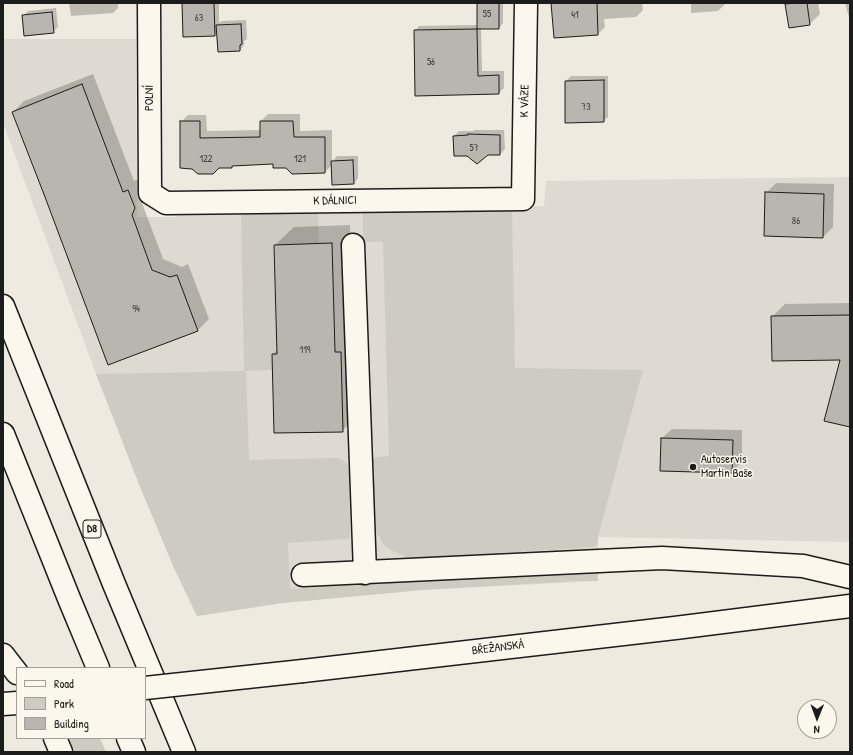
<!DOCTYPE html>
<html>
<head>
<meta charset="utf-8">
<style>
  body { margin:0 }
  #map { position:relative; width:853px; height:755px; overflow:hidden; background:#eeeadf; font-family:"Patrick Hand",sans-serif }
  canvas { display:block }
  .frame { position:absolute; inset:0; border:4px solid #1c1c1c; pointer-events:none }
  .legend { position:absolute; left:16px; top:667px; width:130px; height:72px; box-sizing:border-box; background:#fbf7ec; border:1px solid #a29f99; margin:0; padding:5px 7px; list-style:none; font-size:12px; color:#1c1c1c }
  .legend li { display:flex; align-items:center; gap:8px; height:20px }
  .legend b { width:20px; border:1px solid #a29f99 }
  .north { position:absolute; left:797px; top:699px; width:40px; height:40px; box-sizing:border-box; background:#fbf7ec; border:1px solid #a29f99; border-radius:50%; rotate:181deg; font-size:11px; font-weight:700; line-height:16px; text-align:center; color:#1c1c1c }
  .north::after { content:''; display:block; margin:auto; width:14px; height:18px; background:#1c1c1c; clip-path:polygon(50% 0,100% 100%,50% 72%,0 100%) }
</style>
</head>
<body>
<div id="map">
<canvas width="853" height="755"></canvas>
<div class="frame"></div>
<ul class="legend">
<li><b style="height:5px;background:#fbf7ec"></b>Road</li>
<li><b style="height:11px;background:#ceccc2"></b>Park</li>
<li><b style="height:11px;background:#b9b6af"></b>Building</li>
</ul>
<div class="north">N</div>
</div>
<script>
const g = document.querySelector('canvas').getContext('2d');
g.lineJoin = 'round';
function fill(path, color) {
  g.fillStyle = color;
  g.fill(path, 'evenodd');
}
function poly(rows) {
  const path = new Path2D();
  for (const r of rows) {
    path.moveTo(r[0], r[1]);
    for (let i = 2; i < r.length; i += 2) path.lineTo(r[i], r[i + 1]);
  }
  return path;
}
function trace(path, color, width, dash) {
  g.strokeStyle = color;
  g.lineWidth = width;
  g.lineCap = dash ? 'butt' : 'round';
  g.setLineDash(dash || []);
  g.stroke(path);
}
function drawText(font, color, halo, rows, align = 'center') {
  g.font = font + ' "Patrick Hand",sans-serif';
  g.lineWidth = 3;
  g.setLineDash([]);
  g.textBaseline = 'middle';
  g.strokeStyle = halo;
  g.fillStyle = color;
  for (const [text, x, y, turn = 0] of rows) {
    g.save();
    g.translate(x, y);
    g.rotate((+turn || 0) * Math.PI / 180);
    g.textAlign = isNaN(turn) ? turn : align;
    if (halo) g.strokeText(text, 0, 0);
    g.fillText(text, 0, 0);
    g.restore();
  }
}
fill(poly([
  [3,39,136,39,137,217,177,217,178,213,544,206,546,181,850,177,850,542,598,537,598,581,422,590,283,603,197,616,174,568,96,374,3,123]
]), '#dedad1');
fill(poly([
  [512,207,515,368,643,370,598,537,598,545,596,545,593,547,410,559,391,550,384,545,376,532,373,525,372,463,374,459,378,457,389,456,383,242,363,242,363,214,364,211],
  [318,211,319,244,274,245,277,354,272,354,272,370,246,371,249,460,338,458,343,460,347,464,349,469,350,536,350,538,347,539,288,543,290,589,592,568,598,570,598,581,578,581,422,590,283,603,197,616,174,568,140,487,96,374,244,371,241,212],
  [69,738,100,738,106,752,75,752]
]), '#ceccc2');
fill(poly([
  [69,3,118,3,118,8,113,13,71,16],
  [183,3,219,3,219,23,222,21,246,20,247,39,244,41,244,45,240,50,218,32,215,35],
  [478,3,503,3,503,23,499,28,481,28,482,71,504,71,504,88,499,93,416,95,415,31,419,26,478,25],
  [552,3,642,3,643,10,636,17,604,19,605,27,598,34],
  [691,3,725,3,725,4,718,11,691,13],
  [788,3,818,3,820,14,810,24,789,27,786,5],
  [845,3,850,3,850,21],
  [56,8,58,27,53,32,23,16,28,11],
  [93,74,134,181,139,179,145,196,142,203,163,259,182,267,188,264,209,319,198,330,109,364,13,112,24,101],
  [571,76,608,76,608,117,603,121,566,81],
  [268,114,300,114,300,131,332,130,332,162,337,156,358,156,358,178,354,183,332,165,325,172,286,167,274,163,233,165,231,167,181,122,188,115,206,115,207,131,261,130,261,121],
  [474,130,504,130,505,149,500,154,454,136,459,131,473,131],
  [776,183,834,184,833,227,823,237,766,193],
  [350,225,353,334,361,412,342,431,273,354,278,349,275,245,294,227],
  [850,303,850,426,841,359,772,317,785,304],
  [672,429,742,430,742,462,732,472,662,438]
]), '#0003');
const building = poly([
  [182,3,214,3,215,36,183,37,182,3],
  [477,3,499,3,499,29,477,29,477,3],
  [551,3,597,3,598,35,554,38,551,3],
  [796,3,807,3,810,25,789,28,785,4,796,3],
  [52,12,54,33,24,36,22,15,52,12],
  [241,24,242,44,240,45,240,51,218,52,216,25,241,24],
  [477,29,478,76,499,75,499,94,415,96,414,30,477,29],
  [604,80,604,122,565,123,565,81,604,80],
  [82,84,123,192,128,190,135,208,132,215,152,270,170,277,177,275,198,331,108,365,45,197,12,112,82,84],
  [180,121,200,121,200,138,260,137,260,121,293,121,294,137,325,137,325,173,292,174,286,168,273,168,273,164,232,166,232,168,219,168,213,174,198,174,192,169,180,168,180,121],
  [468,134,500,135,500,155,488,155,477,164,467,156,454,156,453,136,468,135,468,134],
  [353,160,354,184,332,185,331,161,353,160],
  [765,192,824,194,823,238,764,236,765,192],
  [332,243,335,352,341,352,343,432,274,433,272,354,277,354,274,245,332,243],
  [850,315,850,427,824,421,840,360,772,361,771,316,850,315],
  [661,438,733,440,732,473,660,471,661,438]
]);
fill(building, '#b9b6af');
trace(building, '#1c1c1c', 1);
const minor = poly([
  [149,3,150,193,166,203,523,199,526,3],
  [353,245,365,573],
  [303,575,662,558,803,566,850,577],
  [3,655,17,673],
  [303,671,675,628,850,606],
  [3,704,17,703],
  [55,738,61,752]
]);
const highway = poly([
  [3,306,114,584,184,752],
  [3,434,70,601,98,668],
  [128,738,134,752]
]);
trace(minor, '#1c1c1c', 25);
trace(highway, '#1c1c1c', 25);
trace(minor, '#fbf7ec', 22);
trace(highway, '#fbf7ec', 22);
const minorBridge = poly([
  [145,688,303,671]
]);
trace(minorBridge, '#1c1c1c', 25, []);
trace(minorBridge, '#fbf7ec', 22);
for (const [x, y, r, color] of [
  [693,467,4,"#1c1c1c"]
]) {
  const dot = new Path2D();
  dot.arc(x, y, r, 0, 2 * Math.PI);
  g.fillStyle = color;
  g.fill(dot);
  trace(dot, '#fbf7ec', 1.5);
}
drawText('10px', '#434241', null, [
  ["55",487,14],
  ["41",575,15],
  ["63",199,18],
  ["56",431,62],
  ["73",586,107],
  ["57",474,148],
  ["122",206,159],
  ["121",300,159],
  ["86",796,221],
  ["94",136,309],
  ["119",305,350]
]);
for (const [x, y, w] of [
  [92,529,18]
]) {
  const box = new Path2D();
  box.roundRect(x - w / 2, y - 9, w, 18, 3);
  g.fillStyle = '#fbf7ec';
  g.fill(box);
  trace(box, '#1c1c1c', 1);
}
drawText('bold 11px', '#1c1c1c', null, [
  ["D8",92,529]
]);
drawText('12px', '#1c1c1c', '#fbf7ec', [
  ["POLNÍ",150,98,-90],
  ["K VÁZE",525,101,-89],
  ["K DÁLNICI",335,201,-1],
  ["BŘEŽANSKÁ",498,648,-7]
]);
drawText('12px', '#1c1c1c', '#fbf7ec', [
  ["Autoservis",701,460],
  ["Martin Baše",701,474]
], 'left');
</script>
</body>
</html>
